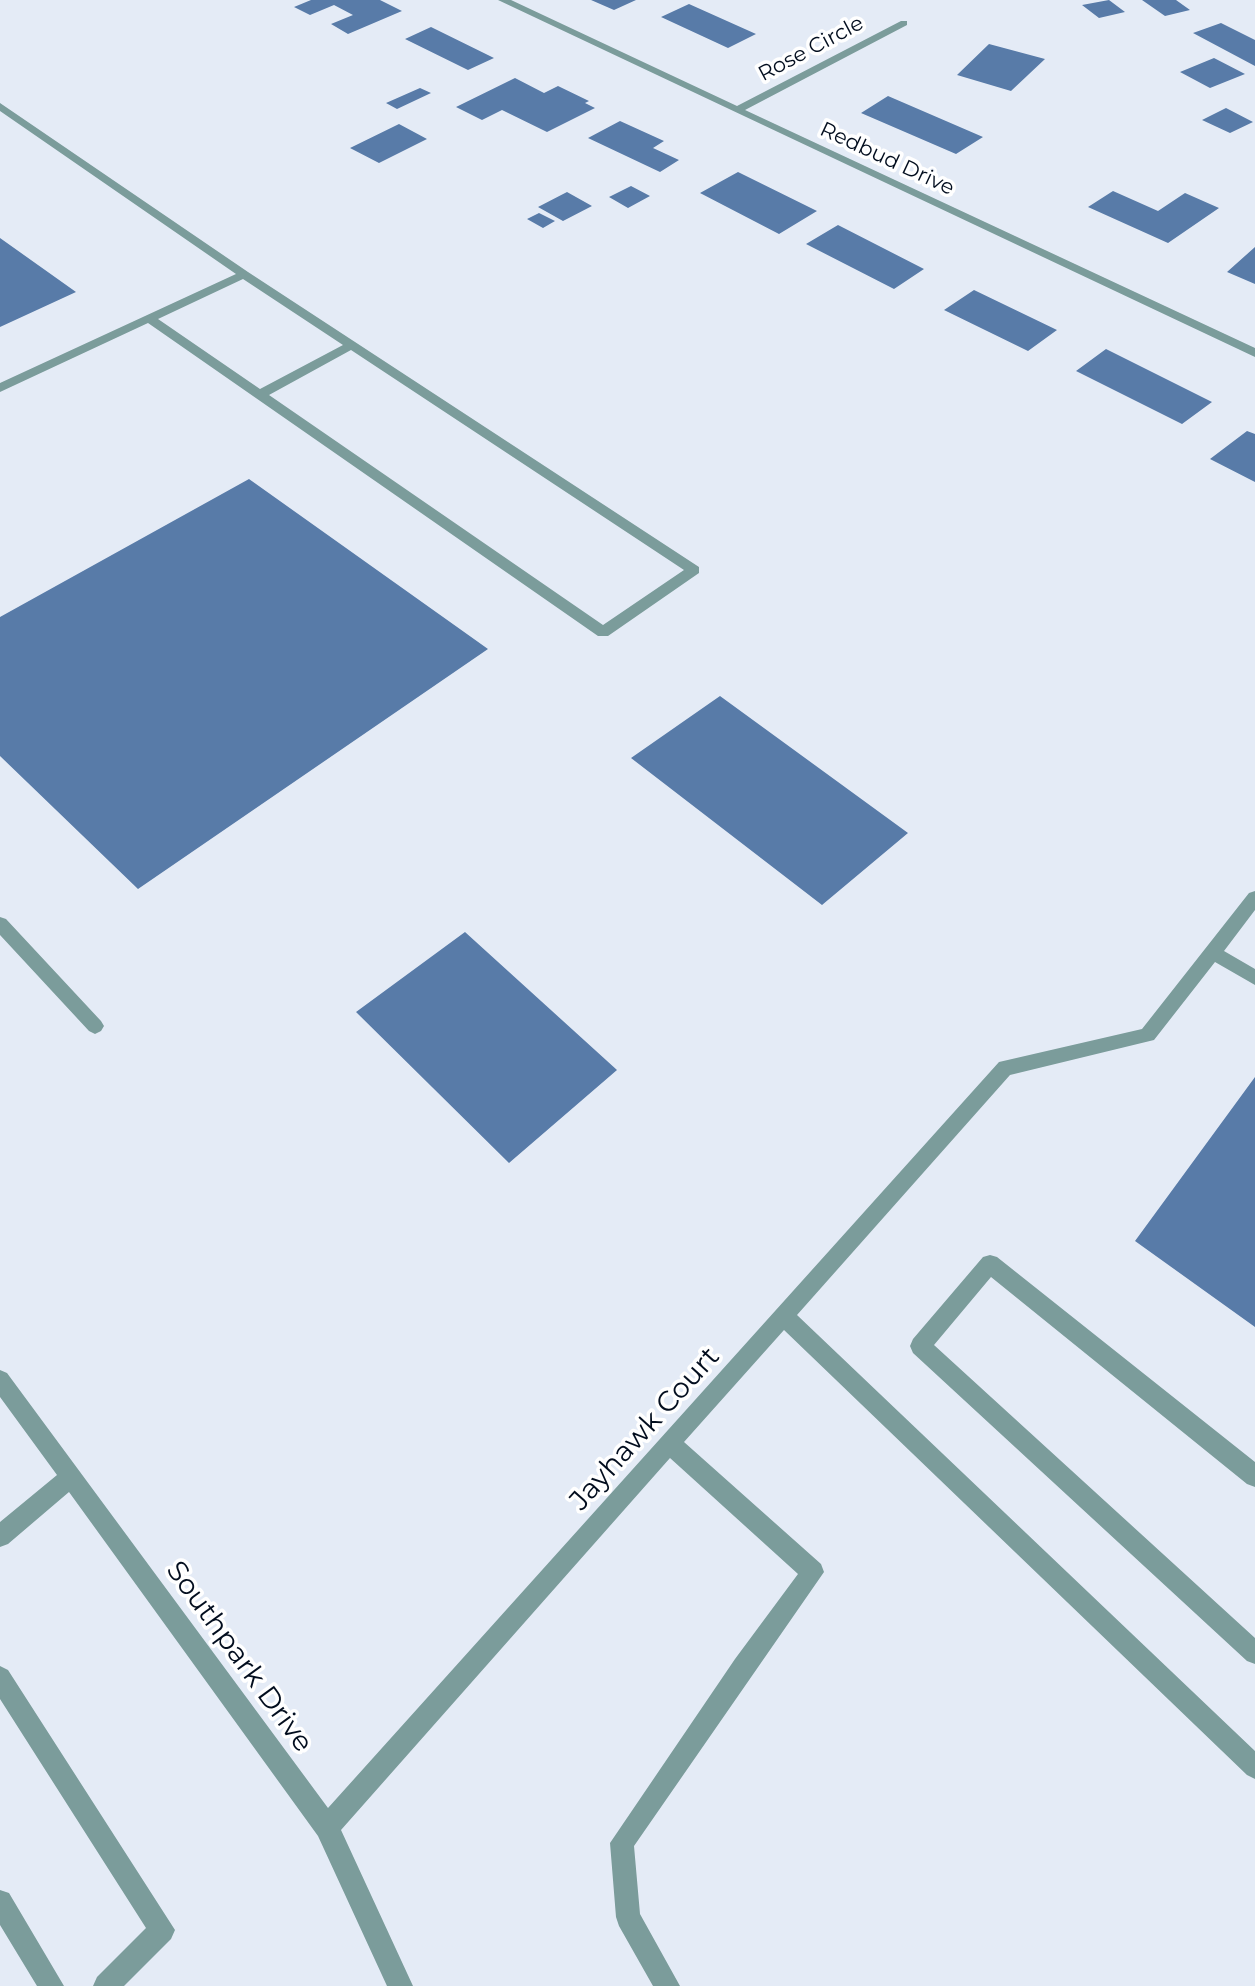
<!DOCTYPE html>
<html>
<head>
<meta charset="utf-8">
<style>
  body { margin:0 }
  canvas { display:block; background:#e4ebf6 }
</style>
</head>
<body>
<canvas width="1255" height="1986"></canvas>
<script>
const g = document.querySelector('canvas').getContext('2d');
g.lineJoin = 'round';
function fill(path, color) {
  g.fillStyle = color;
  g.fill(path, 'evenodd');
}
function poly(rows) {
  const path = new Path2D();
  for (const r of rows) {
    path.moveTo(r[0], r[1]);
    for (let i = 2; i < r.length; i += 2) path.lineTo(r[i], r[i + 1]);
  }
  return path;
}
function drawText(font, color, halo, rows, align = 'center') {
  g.font = font + ' Montserrat,sans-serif';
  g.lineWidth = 7;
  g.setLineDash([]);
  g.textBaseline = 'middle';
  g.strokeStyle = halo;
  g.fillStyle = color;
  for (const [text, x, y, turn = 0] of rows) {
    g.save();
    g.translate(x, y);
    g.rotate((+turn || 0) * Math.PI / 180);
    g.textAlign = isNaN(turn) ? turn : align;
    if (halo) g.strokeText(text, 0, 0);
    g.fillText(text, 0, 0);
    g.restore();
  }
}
fill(poly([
  [311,0,380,0,402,11,348,34,331,24,353,15,334,5,310,15,294,7],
  [591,0,636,0,614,10],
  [1109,0,1125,12,1099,18,1082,5],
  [1142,0,1176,0,1190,10,1165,16],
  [689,4,756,34,728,48,661,17],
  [1221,23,1255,40,1255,66,1193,33],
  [431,27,494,58,468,70,405,39],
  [989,44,1045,59,1011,91,957,75],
  [1214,58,1245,74,1210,88,1180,72],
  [515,78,544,93,558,86,589,101,585,103,595,108,547,132,502,110,482,120,456,107],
  [420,88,431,93,397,109,386,103],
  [888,96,983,137,956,154,861,113],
  [1226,108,1253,122,1230,133,1202,120],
  [620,121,664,141,653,148,679,160,660,172,588,138],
  [399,124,427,139,379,163,350,148],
  [738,172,817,211,779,234,700,193],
  [631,186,650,196,628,208,609,197],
  [1113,191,1158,211,1185,193,1219,208,1168,243,1088,207],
  [567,192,592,206,563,221,538,207],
  [539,213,555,221,543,228,527,219],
  [838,225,924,269,894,289,806,244],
  [0,238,76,292,0,327],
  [1255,247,1255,284,1227,272],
  [974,290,1057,330,1028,351,944,310],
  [1106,349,1212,402,1182,424,1076,371],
  [1247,431,1255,434,1255,482,1210,459],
  [249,479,488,649,138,889,0,756,0,617],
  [720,696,908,833,822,905,631,758],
  [465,932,617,1070,509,1163,356,1012],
  [1255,1077,1255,1327,1135,1241]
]), '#587ba8');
fill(poly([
  [498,0,511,0,737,106,901,21,907,21,907,25,745,110,1255,348,1255,357,498,0],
  [0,103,248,272,699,567,699,573,608,636,598,636,148,323,0,392,0,383,236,274,0,111,0,103],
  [243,279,343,345,260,389,158,319,243,279],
  [351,350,684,570,603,625,269,395,351,350],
  [1255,891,1255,910,1224,951,1255,969,1255,985,1215,962,1154,1040,1010,1075,797,1315,1255,1751,1255,1779,1247,1775,784,1330,684,1442,821,1564,824,1572,634,1846,640,1914,680,1986,653,1986,619,1926,616,1917,610,1843,735,1659,798,1574,670,1458,341,1830,413,1986,387,1986,318,1836,69,1492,8,1544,0,1547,0,1522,57,1475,0,1397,0,1370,7,1373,328,1808,999,1062,1142,1029,1249,893,1255,891],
  [0,917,6,919,101,1021,104,1026,101,1031,95,1034,89,1031,0,935,0,917],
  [990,1255,997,1257,1255,1462,1255,1487,1247,1484,991,1277,934,1345,1255,1638,1255,1664,1247,1661,913,1353,910,1346,913,1339,983,1257,990,1255],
  [0,1666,8,1670,175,1930,171,1939,124,1986,93,1986,97,1977,146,1928,0,1699,0,1666],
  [0,1890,9,1893,64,1986,37,1986,0,1925,0,1890]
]), '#7b9c9b');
drawText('21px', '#020d1e', '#fff', [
  ["Rose Circle",811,49,-28],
  ["Redbud Drive",887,159,25]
]);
drawText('28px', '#020d1e', '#fff', [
  ["Jayhawk Court",645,1429,-48],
  ["Southpark Drive",239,1657,54]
]);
</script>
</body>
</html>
